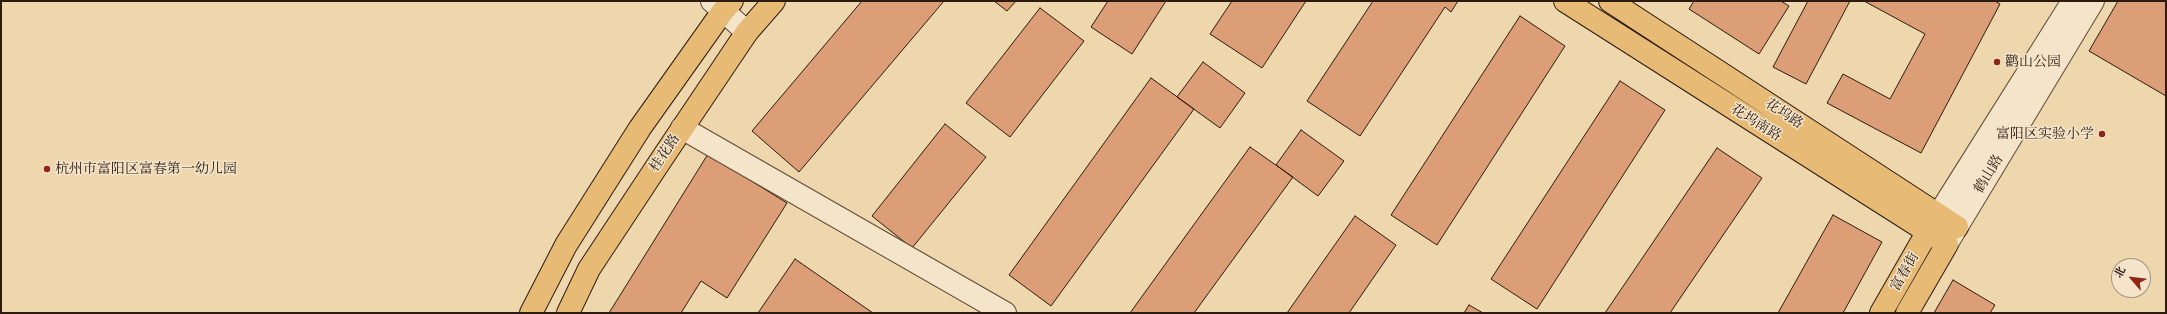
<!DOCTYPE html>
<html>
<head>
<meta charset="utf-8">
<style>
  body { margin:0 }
  #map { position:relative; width:2167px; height:314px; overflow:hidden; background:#eed6ad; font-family:"Old Standard TT","Noto Serif SC",serif }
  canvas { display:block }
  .frame { position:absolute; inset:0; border:2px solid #2d1b0f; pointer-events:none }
  .north { position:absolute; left:2111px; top:258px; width:40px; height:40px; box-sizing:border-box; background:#f4e4ca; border:1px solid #a4947f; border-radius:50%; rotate:298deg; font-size:11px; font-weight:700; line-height:16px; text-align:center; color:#2d1b0f }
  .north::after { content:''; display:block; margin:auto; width:14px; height:18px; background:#8f2418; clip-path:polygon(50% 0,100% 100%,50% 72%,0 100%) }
</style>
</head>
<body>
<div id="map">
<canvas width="2167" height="314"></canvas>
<div class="frame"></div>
<div class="north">北</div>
</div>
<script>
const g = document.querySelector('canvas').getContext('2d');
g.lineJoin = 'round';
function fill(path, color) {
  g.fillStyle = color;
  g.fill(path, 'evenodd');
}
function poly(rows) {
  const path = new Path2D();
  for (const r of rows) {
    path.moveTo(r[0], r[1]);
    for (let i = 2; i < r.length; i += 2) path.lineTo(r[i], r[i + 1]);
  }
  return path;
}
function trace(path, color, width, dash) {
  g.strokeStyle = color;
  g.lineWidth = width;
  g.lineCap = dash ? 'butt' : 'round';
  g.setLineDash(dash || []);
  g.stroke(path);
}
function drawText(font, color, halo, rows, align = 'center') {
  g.font = font + ' "Old Standard TT","Noto Serif SC",serif';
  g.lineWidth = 3;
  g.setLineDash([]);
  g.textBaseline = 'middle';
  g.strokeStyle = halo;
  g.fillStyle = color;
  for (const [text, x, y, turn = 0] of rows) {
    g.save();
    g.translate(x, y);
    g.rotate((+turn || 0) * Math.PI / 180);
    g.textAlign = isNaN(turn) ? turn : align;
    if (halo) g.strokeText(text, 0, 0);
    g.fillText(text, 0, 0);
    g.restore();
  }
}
const building = poly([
  [862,1,944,1,799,172,752,131,862,1],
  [994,1,1016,1,1007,11,994,1],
  [1108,1,1166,1,1132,54,1091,27,1108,1],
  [1232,1,1306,1,1262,68,1210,34,1232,1],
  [1373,1,1458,1,1451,12,1445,7,1360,136,1307,101,1373,1],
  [1694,1,1781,1,1789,6,1759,54,1689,9,1694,1],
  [1808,1,1850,1,1806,84,1773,67,1808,1],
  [1864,1,1995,1,2000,4,1921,153,1827,103,1843,74,1890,99,1925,34,1864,1],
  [2118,1,2166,1,2166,96,2089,51,2118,1],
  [1040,8,1084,41,1010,137,966,103,1040,8],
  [1520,16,1565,46,1437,245,1391,215,1520,16],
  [1203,62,1245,93,1220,128,1177,97,1203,62],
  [1151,78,1194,109,1051,306,1009,275,1151,78],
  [1620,81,1665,110,1537,309,1491,279,1620,81],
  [945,124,986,157,912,248,872,216,945,124],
  [1301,130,1344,161,1318,196,1276,165,1301,130],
  [1250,147,1293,177,1194,313,1130,313,1250,147],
  [1717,148,1762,178,1670,313,1605,313,1717,148],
  [708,154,787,203,727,298,701,281,681,313,609,313,708,154],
  [1833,215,1882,242,1843,313,1778,313,1833,215],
  [1355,216,1396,245,1349,313,1287,313,1355,216],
  [795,259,873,313,758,313,795,259],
  [1953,280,1995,305,1990,313,1934,313,1953,280],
  [1469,305,1483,313,1464,313,1469,305]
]);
fill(building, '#db9e77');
trace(building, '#2d1b0f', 1);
const minor = poly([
  [712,1,747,32],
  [682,128,1005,313],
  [1929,230,2073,1],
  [1947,243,2093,1]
]);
const major = poly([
  [1565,1,1947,244,1907,313],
  [1610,1,1957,227],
  [531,313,566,245,640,128,723,11,732,1],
  [568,313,589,269,661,160,747,32,774,1],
  [1881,313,1928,231]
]);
trace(minor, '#5d4a36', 24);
trace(major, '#2d1b0f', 24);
trace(minor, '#f4e4ca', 22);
trace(major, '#e7bb76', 22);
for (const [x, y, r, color] of [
  [1997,62,4,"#8f2418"],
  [2102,134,4,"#8f2418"],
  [47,169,4,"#8f2418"]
]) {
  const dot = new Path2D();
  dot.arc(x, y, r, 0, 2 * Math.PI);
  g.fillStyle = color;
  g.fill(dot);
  trace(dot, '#f4e4ca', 1.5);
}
drawText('14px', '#2d1b0f', '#f4e4ca', [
  ["鹳山公园",2005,62],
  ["富阳区实验小学",2094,134,"right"],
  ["杭州市富阳区富春第一幼儿园",55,169]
], 'left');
drawText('14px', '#2d1b0f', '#f4e4ca', [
  ["花坞路",1784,114,33],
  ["花坞南路",1756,123,32],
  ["桂花路",665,153,-56],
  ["鹤山路",1989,174,-59],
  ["富春街",1905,272,-60]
]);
</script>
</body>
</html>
